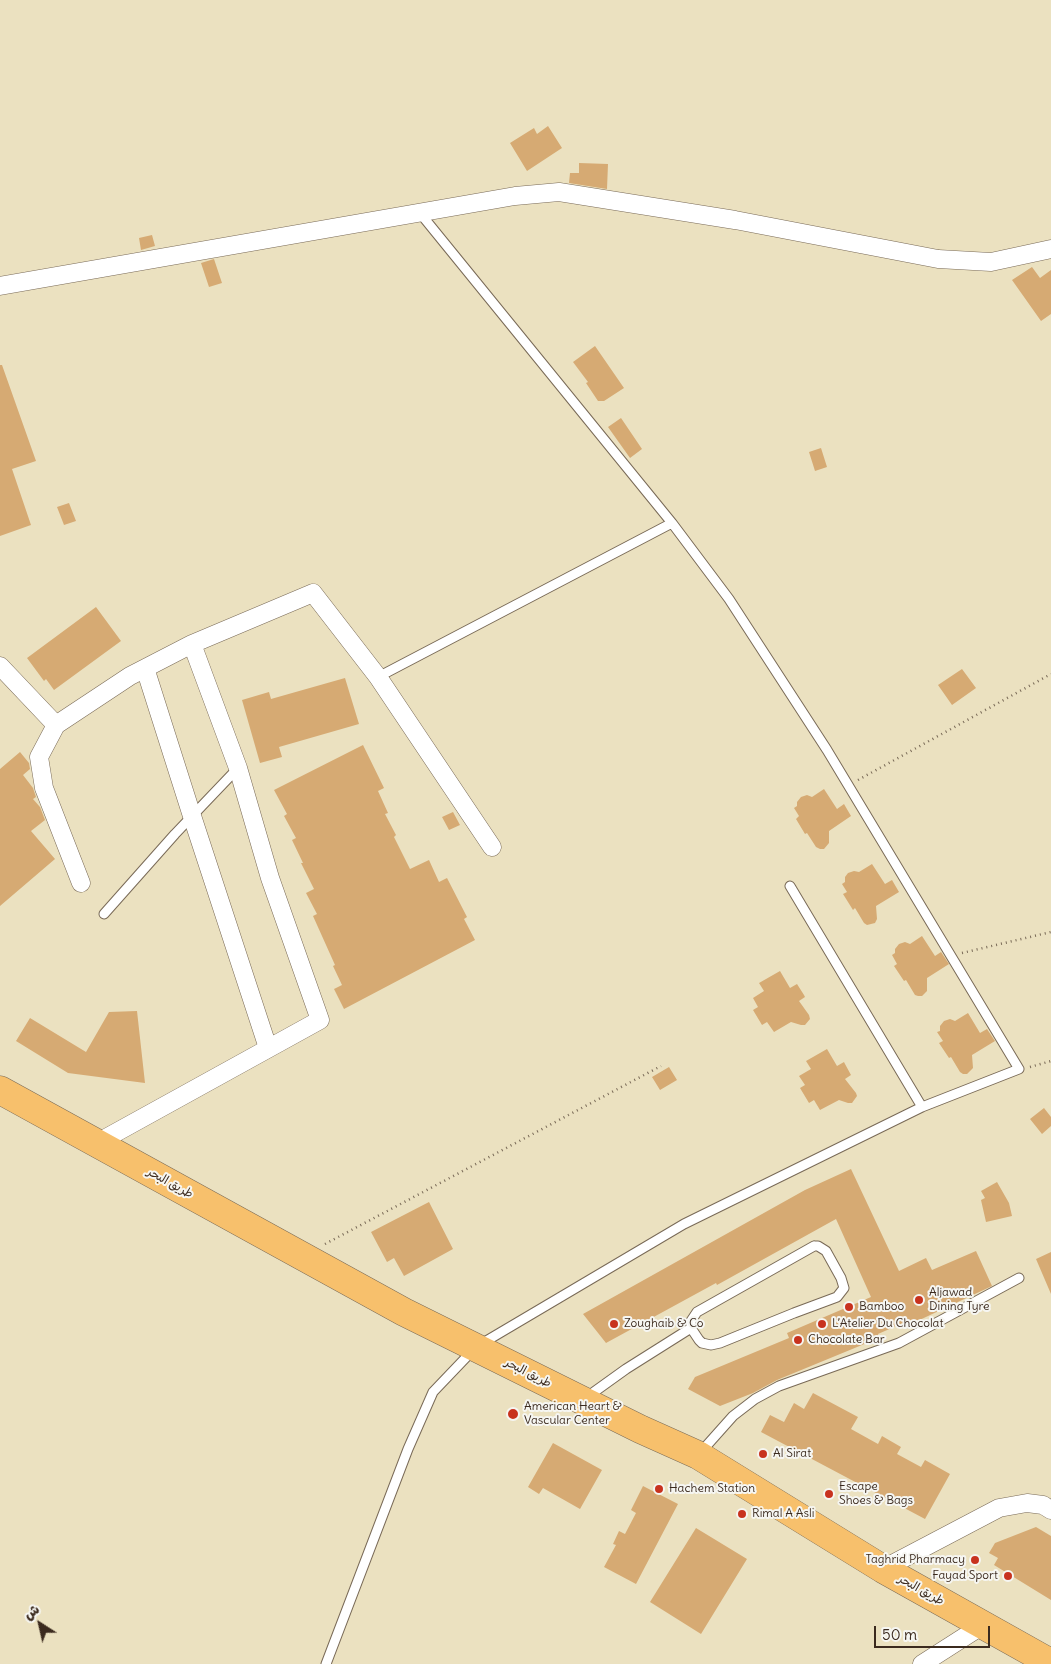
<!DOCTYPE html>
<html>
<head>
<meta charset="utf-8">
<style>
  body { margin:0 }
  #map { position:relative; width:1051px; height:1664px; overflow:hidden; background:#ebe1c0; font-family:Delius,"Playpen Sans Arabic",sans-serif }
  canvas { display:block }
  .north { position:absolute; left:15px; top:1599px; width:50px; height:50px; -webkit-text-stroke:4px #f6f6f2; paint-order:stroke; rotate:325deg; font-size:14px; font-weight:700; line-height:20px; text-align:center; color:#3b2a1e }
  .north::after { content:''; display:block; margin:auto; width:18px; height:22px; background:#3b2a1e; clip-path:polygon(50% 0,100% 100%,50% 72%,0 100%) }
  .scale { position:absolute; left:874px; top:1626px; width:116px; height:22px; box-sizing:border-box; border:2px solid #3b2a1e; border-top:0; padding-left:6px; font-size:15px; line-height:18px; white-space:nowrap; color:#3b2a1e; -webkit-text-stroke:4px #f6f6f2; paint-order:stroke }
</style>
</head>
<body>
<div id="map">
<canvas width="1051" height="1664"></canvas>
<div class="north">ش</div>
<div class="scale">50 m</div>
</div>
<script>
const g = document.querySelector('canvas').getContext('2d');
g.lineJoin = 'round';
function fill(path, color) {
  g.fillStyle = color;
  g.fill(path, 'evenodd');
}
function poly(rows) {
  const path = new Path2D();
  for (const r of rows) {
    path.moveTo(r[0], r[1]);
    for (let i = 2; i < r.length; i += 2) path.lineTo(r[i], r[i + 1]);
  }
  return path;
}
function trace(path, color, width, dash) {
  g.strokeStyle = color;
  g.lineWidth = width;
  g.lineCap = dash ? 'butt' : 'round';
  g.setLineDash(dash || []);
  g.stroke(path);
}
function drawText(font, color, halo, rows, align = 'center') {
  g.font = font + ' Delius,"Playpen Sans Arabic",sans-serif';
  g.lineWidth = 4;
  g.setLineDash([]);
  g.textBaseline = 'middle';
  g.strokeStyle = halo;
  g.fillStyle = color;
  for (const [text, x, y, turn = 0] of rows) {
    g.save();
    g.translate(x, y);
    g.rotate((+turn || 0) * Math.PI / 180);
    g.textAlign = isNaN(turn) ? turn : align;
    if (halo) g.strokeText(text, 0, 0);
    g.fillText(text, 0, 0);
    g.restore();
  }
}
fill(poly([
  [548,126,562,148,527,171,510,143,534,128,537,134],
  [579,163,608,164,607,189,569,183,570,173,579,173],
  [152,235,155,246,141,250,139,238],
  [214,259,222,283,209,287,201,263],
  [1032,267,1040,278,1051,270,1051,314,1041,321,1012,280],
  [595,346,624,388,604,401,598,401,586,383,588,382,573,362],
  [0,365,2,365,36,461,12,469,31,525,0,536],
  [621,418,642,449,630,458,608,427],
  [821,448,827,467,815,471,809,452],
  [69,503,76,521,64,525,57,507],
  [96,607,121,641,54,690,46,679,44,681,27,658],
  [962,669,976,688,952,705,938,685],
  [345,678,359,724,279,747,282,757,260,763,242,700,269,692,271,699],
  [363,745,384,788,378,791,388,813,385,814,396,835,394,837,410,869,429,860,439,882,447,878,467,917,464,919,475,940,344,1009,334,989,342,985,333,966,335,965,313,916,317,914,306,893,314,889,301,863,303,863,292,840,296,838,284,816,287,814,274,790],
  [20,752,29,763,30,769,23,775,33,788,36,797,33,799,40,807,45,820,31,831,55,859,0,906,0,769],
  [824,789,837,809,844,804,851,816,829,831,829,843,824,849,820,849,816,847,807,833,805,834,796,819,799,816,794,808,797,806,797,802,801,797,807,795,812,797],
  [453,812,460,825,449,830,442,817],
  [872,864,885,884,892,880,899,892,876,906,877,919,875,923,867,925,864,923,855,908,853,910,843,894,847,892,842,884,845,882,845,877,848,873,854,871,859,872],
  [922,936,935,956,941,952,949,964,927,978,927,991,922,996,918,996,915,995,906,980,904,981,894,966,897,964,892,955,895,953,895,949,899,944,905,942,910,944],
  [780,971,790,988,797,984,804,995,805,997,799,1001,809,1015,810,1019,805,1025,801,1025,791,1022,774,1032,767,1022,762,1025,753,1010,758,1007,753,998,764,991,759,983],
  [137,1011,145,1083,68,1073,16,1041,30,1018,86,1052,109,1012],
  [968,1013,980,1033,987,1029,995,1041,972,1055,973,1068,967,1074,963,1074,960,1072,951,1057,949,1058,939,1043,943,1041,937,1032,940,1031,940,1026,944,1021,950,1019,955,1021],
  [827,1049,837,1066,844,1062,845,1064,851,1075,845,1079,856,1093,857,1096,852,1103,848,1103,839,1100,820,1110,814,1100,809,1103,800,1088,805,1085,799,1076,811,1069,806,1061],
  [669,1067,677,1080,660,1090,652,1077],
  [1044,1108,1051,1117,1051,1126,1042,1134,1030,1119],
  [851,1169,899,1271,926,1258,932,1270,976,1251,992,1286,911,1324,910,1320,878,1334,879,1338,777,1380,753,1393,720,1406,688,1389,695,1377,789,1338,787,1333,871,1297,836,1219,717,1285,716,1283,606,1343,583,1314,805,1190],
  [997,1182,1009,1203,1012,1216,986,1222,981,1200,985,1198,981,1191],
  [429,1202,453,1249,404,1276,394,1258,387,1262,371,1232],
  [1051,1252,1051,1294,1036,1259],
  [813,1393,858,1417,851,1429,878,1444,882,1436,901,1447,897,1454,921,1467,925,1460,950,1474,925,1519,761,1432,770,1415,784,1422,794,1403,804,1409],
  [553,1443,602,1470,580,1509,543,1488,539,1494,528,1487],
  [643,1486,678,1504,636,1584,604,1567,616,1545,613,1544,619,1531,625,1534,636,1513,631,1510],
  [1036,1527,1051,1536,1051,1600,994,1565,998,1558,989,1553,995,1543],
  [696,1528,747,1559,701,1634,650,1602]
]), '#d6aa73');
const service = poly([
  [378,677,672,523],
  [790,886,922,1107],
  [104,914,175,834,238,768],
  [814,1246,818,1246,826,1251,841,1278,844,1288,837,1297,794,1313,720,1343,711,1345,702,1343,699,1340,691,1328,691,1321,697,1312,814,1246],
  [587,1397,626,1369,691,1328],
  [700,1453,733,1416,755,1399,779,1386,899,1343,1019,1278],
  [326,1664,408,1449,433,1392,476,1347,684,1224,922,1107,1019,1069,827,750,729,599,672,523,420,213]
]);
const minor = poly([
  [0,286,515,196,559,192,735,220,938,259,991,262,1051,249],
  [0,666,56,725],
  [145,668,192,816,268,1048],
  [81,883,44,788,39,757,56,725,130,676,192,644,313,593,378,677,492,847],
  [97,1143,320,1020,270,878,238,768,192,644],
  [883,1569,999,1508,1027,1503,1043,1505,1051,1510],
  [922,1664,983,1625]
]);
const trunk = poly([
  [0,1090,404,1312,640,1429,698,1455,883,1569,1051,1663]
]);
trace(service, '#796a57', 11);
trace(minor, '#796a57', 19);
trace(trunk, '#796a57', 29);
trace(poly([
  [858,780,1051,674],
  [962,953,1051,932],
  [1030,1067,1051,1061],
  [325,1244,661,1066]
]), '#796a57', 2.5, [1, 4]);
trace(service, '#fff', 9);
trace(minor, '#fff', 18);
trace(trunk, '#f7c06c', 28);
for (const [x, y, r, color] of [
  [919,1300,5,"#c8321e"],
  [849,1307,5,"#c8321e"],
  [614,1324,5,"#c8321e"],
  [822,1324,5,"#c8321e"],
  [798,1340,5,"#c8321e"],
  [513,1414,6,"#c8321e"],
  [763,1454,5,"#c8321e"],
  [659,1489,5,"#c8321e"],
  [829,1494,5,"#c8321e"],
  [742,1514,5,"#c8321e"],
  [975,1560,5,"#c8321e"],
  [1008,1576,5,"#c8321e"]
]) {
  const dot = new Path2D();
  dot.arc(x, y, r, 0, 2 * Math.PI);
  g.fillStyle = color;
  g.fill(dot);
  trace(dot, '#f6f6f2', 2);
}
drawText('12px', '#3b2a1e', '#f6f6f2', [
  ["طريق البحر",170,1183,29],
  ["طريق البحر",528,1373,27],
  ["طريق البحر",921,1590,29]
]);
drawText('12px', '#3b2a1e', '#f6f6f2', [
  ["Aljawad",929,1293],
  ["Dining Tyre",929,1307],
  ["Bamboo",859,1307],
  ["Zoughaib & Co",624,1324],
  ["L’Atelier Du Chocolat",832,1324],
  ["Chocolate Bar",808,1340],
  ["American Heart &",524,1407],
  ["Vascular Center",524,1421],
  ["Al Sirat",773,1454],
  ["Escape",839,1487],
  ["Shoes & Bags",839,1501],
  ["Hachem Station",669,1489],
  ["Rimal A Asli",752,1514],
  ["Taghrid Pharmacy",965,1560,"right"],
  ["Fayad Sport",998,1576,"right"]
], 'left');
</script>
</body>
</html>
